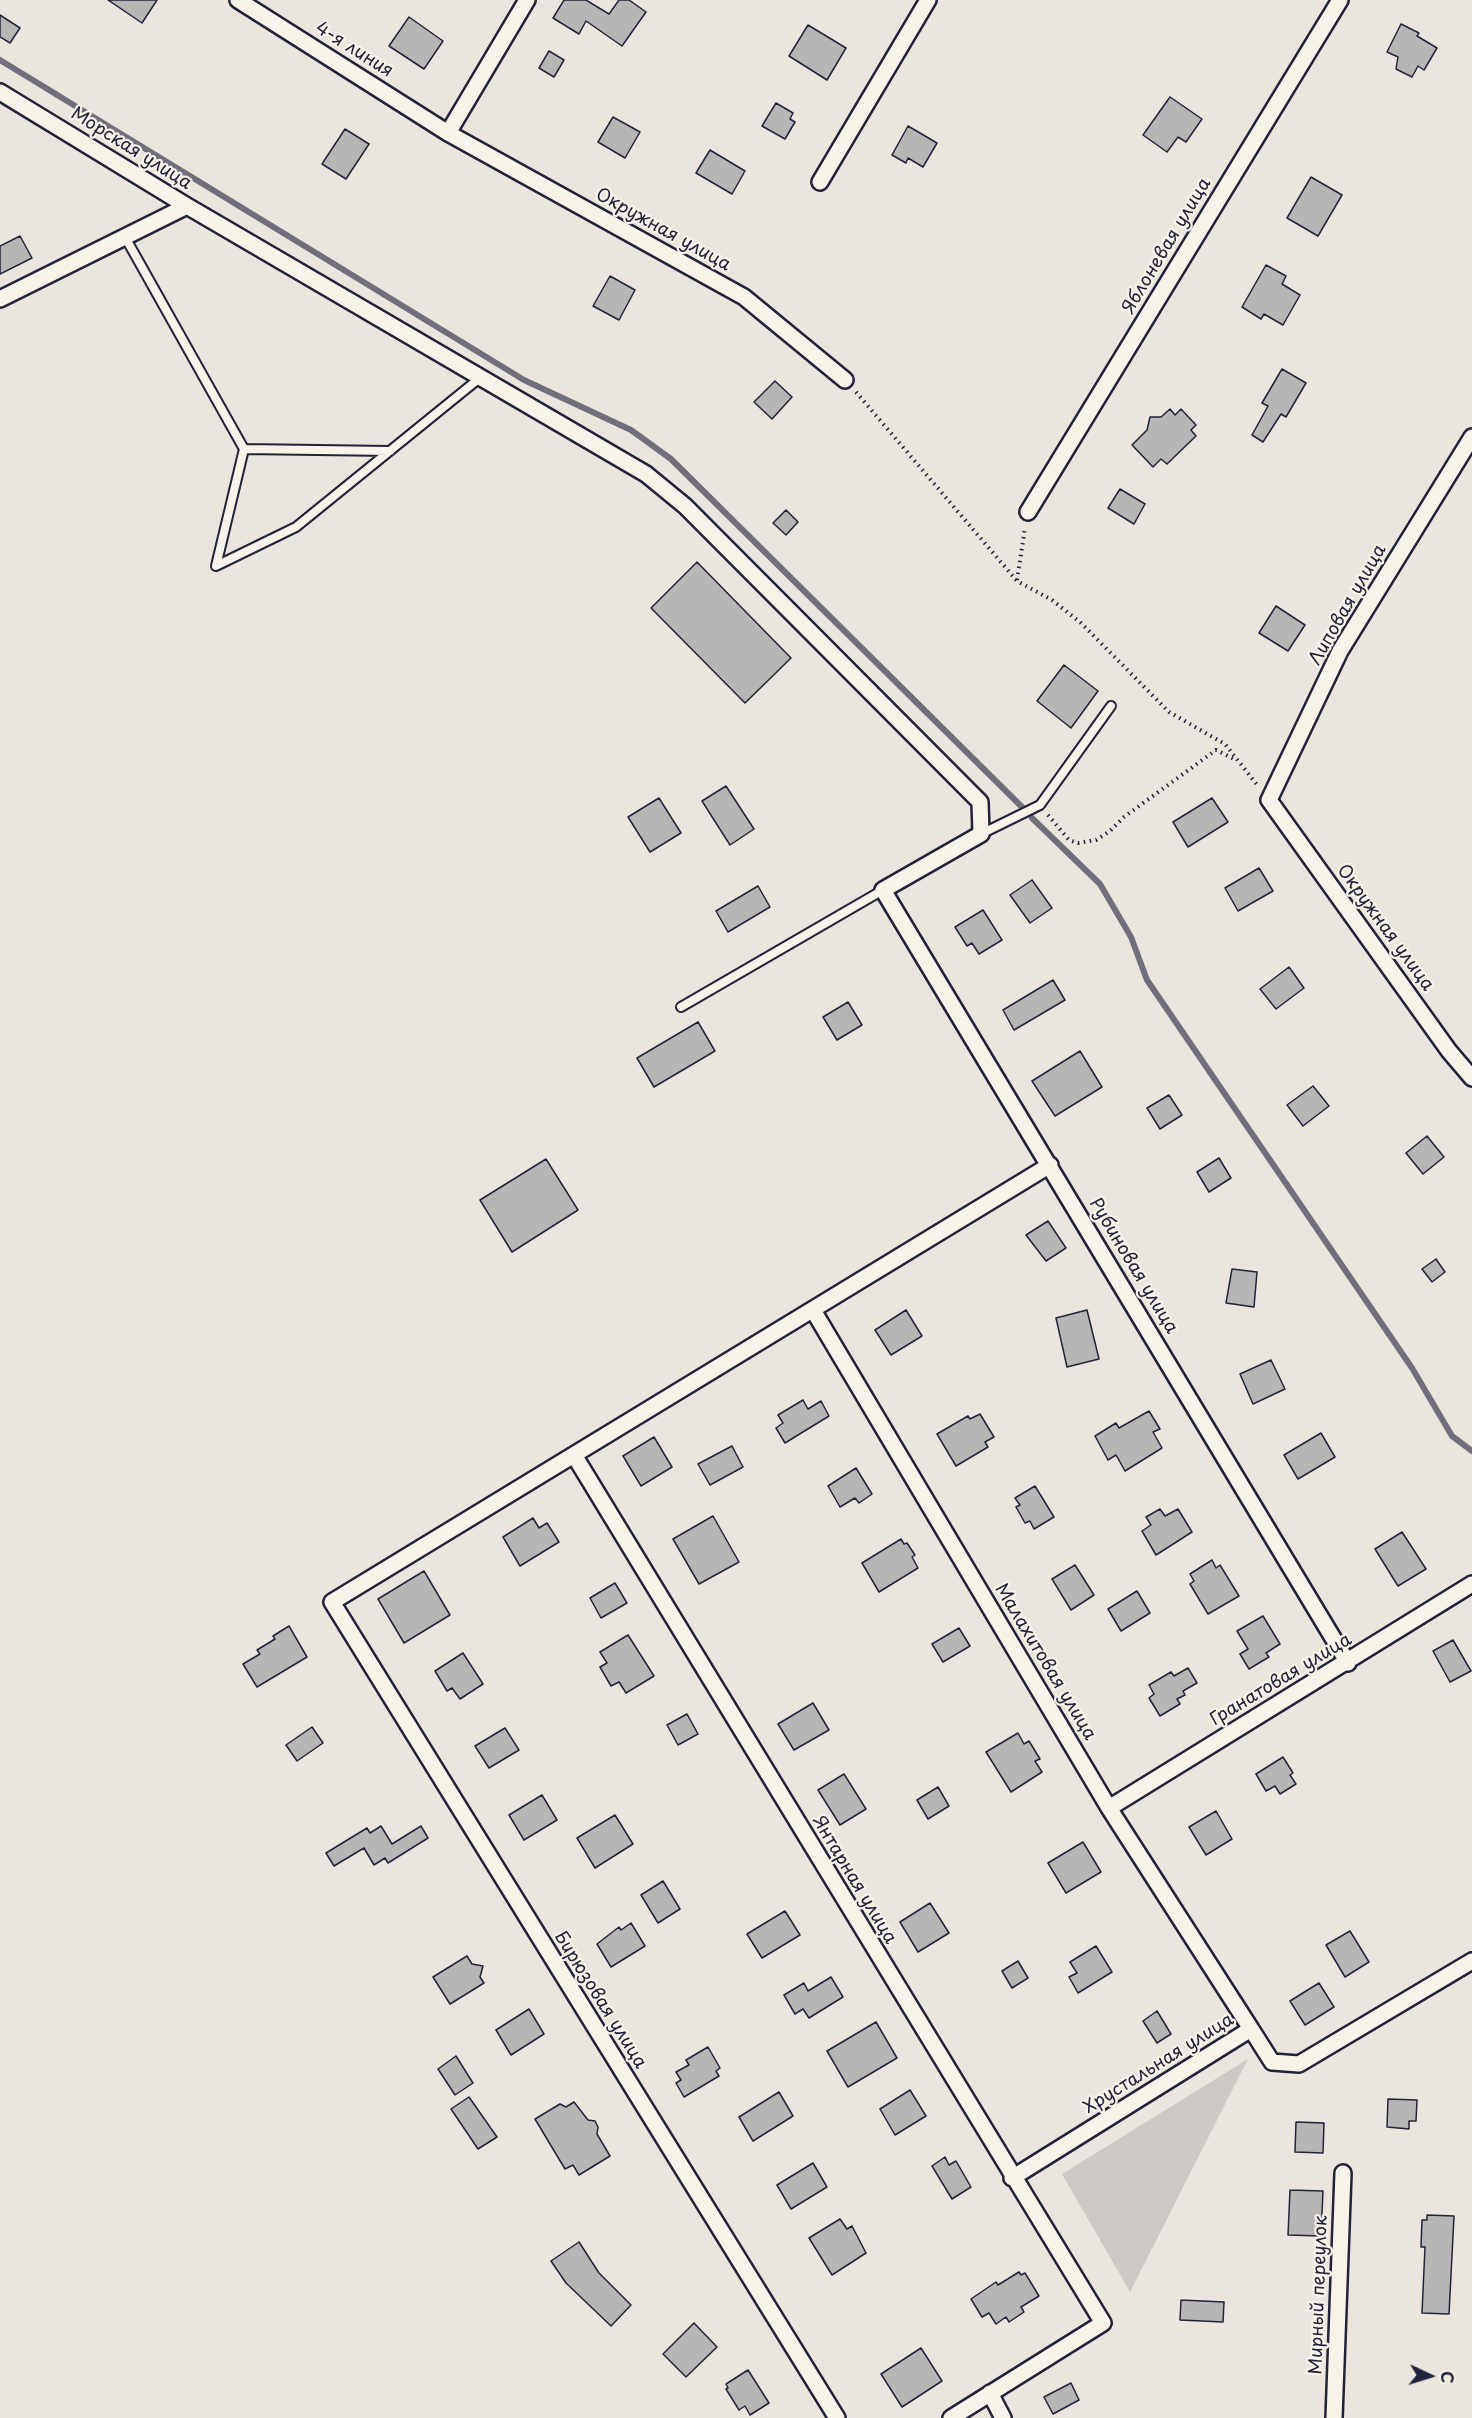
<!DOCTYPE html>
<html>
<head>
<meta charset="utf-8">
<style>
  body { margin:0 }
  #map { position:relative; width:1472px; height:2418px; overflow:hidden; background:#eae6de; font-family:"Playpen Sans",sans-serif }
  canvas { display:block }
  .north { position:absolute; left:1400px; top:2346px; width:60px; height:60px; -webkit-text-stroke:4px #f7f3e8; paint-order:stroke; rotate:94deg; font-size:16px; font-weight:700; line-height:24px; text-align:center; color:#22223b }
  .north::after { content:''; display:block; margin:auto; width:21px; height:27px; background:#22223b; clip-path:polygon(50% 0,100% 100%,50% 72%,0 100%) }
</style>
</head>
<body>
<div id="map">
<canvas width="1472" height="2418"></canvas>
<div class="north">С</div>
</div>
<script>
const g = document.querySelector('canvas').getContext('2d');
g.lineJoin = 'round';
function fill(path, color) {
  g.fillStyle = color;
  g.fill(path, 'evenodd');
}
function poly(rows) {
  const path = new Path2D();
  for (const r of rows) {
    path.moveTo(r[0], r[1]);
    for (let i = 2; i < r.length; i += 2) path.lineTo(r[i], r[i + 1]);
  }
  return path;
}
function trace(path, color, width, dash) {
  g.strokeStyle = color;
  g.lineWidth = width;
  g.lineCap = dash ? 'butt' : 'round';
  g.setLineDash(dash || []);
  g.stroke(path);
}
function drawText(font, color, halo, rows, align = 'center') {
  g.font = font + ' "Playpen Sans",sans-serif';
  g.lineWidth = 4.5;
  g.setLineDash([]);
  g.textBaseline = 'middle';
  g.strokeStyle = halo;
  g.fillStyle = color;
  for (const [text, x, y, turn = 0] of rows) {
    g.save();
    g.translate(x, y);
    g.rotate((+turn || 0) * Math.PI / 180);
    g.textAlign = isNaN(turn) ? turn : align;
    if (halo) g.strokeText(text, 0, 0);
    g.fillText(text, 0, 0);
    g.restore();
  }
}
fill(poly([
  [1248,2059,1130,2292,1062,2174]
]), '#cdc9c6');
trace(poly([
  [0,60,524,380,631,430,671,459,1022,807],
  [1032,818,1100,884,1131,937,1147,980,1412,1368,1452,1436,1472,1451]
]), '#716f7b', 6);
const building = poly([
  [108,0,157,0,142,23,108,0],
  [564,0,586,0,609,14,619,0,629,0,646,12,622,46,586,21,579,34,553,18,564,0],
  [0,15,20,28,10,43,0,37,0,15],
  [409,17,443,41,424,69,389,46,409,17],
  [1401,24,1419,33,1417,36,1437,48,1424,70,1418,66,1412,77,1396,69,1398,57,1387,52,1401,24],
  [808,25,846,48,827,80,789,56,808,25],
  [549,51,564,60,554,77,539,68,549,51],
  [1170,97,1202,119,1186,142,1178,137,1167,152,1143,135,1170,97],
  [776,103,793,113,790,119,795,122,785,139,762,126,776,103],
  [613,117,640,132,625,158,598,142,613,117],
  [908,126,937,143,923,167,908,158,906,163,892,155,908,126],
  [345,129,369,144,346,179,322,164,345,129],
  [710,150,745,171,732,194,696,173,710,150],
  [1311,177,1342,195,1318,236,1287,218,1311,177],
  [20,236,32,258,0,274,0,246,20,236],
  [1266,265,1286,276,1282,284,1300,295,1283,325,1264,314,1261,319,1242,307,1266,265],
  [610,276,635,290,619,320,593,306,610,276],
  [1282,369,1306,383,1286,417,1281,414,1263,442,1252,435,1268,406,1262,403,1282,369],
  [775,381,792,397,772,419,754,402,775,381],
  [1170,409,1175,415,1181,409,1196,425,1191,430,1196,436,1167,464,1161,459,1153,467,1132,445,1147,430,1150,417,1161,417,1170,409],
  [1120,489,1145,504,1134,524,1108,508,1120,489],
  [786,510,798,522,786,535,773,523,786,510],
  [697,562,791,658,745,703,651,608,697,562],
  [1276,606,1305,625,1288,651,1259,633,1276,606],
  [1064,665,1098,691,1071,728,1037,701,1064,665],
  [726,786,754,829,730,845,702,801,726,786],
  [659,798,681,833,650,852,628,817,659,798],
  [1212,798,1228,822,1188,847,1173,822,1212,798],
  [1259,868,1273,891,1238,911,1225,888,1259,868],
  [1032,880,1052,908,1030,923,1010,895,1032,880],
  [758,886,770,907,728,932,716,911,758,886],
  [983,910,1002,940,979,954,972,943,967,946,955,927,983,910],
  [1289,967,1304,988,1276,1009,1260,989,1289,967],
  [1053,980,1065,1000,1014,1030,1003,1010,1053,980],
  [848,1002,862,1025,837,1040,823,1017,848,1002],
  [698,1022,715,1051,654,1087,637,1058,698,1022],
  [1080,1051,1102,1087,1055,1116,1032,1081,1080,1051],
  [1313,1086,1329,1106,1303,1126,1287,1105,1313,1086],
  [1169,1095,1182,1115,1160,1129,1147,1108,1169,1095],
  [1427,1136,1444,1157,1423,1174,1406,1153,1427,1136],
  [1219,1158,1231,1178,1209,1192,1197,1172,1219,1158],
  [546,1159,578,1210,512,1252,480,1200,546,1159],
  [1048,1221,1066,1248,1046,1261,1026,1235,1048,1221],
  [1436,1259,1445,1272,1432,1282,1422,1269,1436,1259],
  [1232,1269,1257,1272,1254,1307,1226,1303,1232,1269],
  [906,1310,922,1336,891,1355,875,1330,906,1310],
  [1087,1310,1099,1359,1067,1367,1056,1318,1087,1310],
  [1271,1360,1285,1389,1253,1404,1240,1374,1271,1360],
  [803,1400,808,1409,821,1401,829,1416,785,1443,776,1428,783,1423,778,1415,803,1400],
  [1149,1411,1160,1429,1153,1432,1162,1448,1125,1471,1116,1455,1108,1460,1095,1436,1116,1423,1119,1428,1149,1411],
  [980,1414,994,1437,985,1442,988,1447,956,1466,937,1434,968,1416,970,1419,980,1414],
  [1321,1433,1335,1457,1298,1479,1284,1455,1321,1433],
  [654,1437,672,1467,641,1486,623,1456,654,1437],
  [732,1446,743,1467,710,1485,698,1464,732,1446],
  [856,1468,872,1494,859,1503,855,1498,840,1507,828,1486,856,1468],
  [1035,1486,1054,1517,1034,1529,1030,1521,1025,1523,1016,1507,1020,1505,1015,1498,1035,1486],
  [1160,1509,1165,1516,1178,1509,1192,1532,1156,1555,1142,1531,1151,1525,1146,1517,1160,1509],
  [713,1516,739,1562,699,1584,673,1539,713,1516],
  [533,1518,539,1528,547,1523,559,1542,520,1566,503,1537,533,1518],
  [1402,1532,1426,1569,1398,1586,1375,1549,1402,1532],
  [901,1539,904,1544,907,1543,915,1555,912,1557,918,1568,879,1592,862,1563,901,1539],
  [1212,1560,1216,1568,1220,1565,1239,1596,1208,1614,1190,1584,1194,1581,1190,1574,1212,1560],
  [1075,1565,1094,1595,1071,1610,1052,1579,1075,1565],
  [424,1571,450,1615,404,1643,378,1599,424,1571],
  [615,1583,627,1603,601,1618,590,1598,615,1583],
  [1137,1591,1150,1613,1121,1631,1108,1609,1137,1591],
  [1263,1616,1280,1644,1266,1653,1269,1657,1249,1669,1240,1654,1248,1649,1237,1631,1263,1616],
  [289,1626,307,1657,257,1687,243,1664,260,1654,257,1650,275,1639,273,1636,289,1626],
  [959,1628,970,1646,943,1662,932,1644,959,1628],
  [628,1635,654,1676,626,1693,619,1682,611,1686,600,1667,607,1663,600,1652,628,1635],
  [1453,1640,1471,1671,1450,1682,1433,1651,1453,1640],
  [463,1653,483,1684,460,1699,452,1688,447,1691,435,1671,463,1653],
  [1188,1668,1197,1683,1183,1691,1185,1695,1177,1699,1180,1704,1160,1716,1149,1698,1154,1694,1149,1685,1171,1672,1174,1676,1188,1668],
  [813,1703,829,1730,794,1750,778,1724,813,1703],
  [687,1714,698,1734,678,1745,667,1725,687,1714],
  [312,1727,323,1743,297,1761,286,1745,312,1727],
  [505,1728,519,1750,489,1768,475,1746,505,1728],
  [1018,1733,1024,1744,1029,1741,1040,1759,1035,1761,1042,1772,1011,1792,986,1752,1018,1733],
  [1283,1757,1293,1773,1290,1775,1296,1784,1280,1794,1275,1786,1266,1791,1256,1774,1283,1757],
  [844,1774,866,1809,840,1825,818,1790,844,1774],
  [938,1787,949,1806,928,1819,917,1800,938,1787],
  [542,1795,557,1820,524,1840,509,1815,542,1795],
  [1216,1811,1232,1839,1206,1855,1189,1827,1216,1811],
  [615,1815,633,1844,595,1868,577,1838,615,1815],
  [381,1826,392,1844,421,1826,428,1838,388,1863,385,1858,374,1865,364,1848,334,1866,326,1853,367,1828,370,1833,381,1826],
  [1083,1842,1101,1872,1066,1893,1048,1863,1083,1842],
  [663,1881,680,1909,658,1923,641,1895,663,1881],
  [930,1903,949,1933,918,1952,900,1922,930,1903],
  [785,1911,800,1935,762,1958,747,1934,785,1911],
  [631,1923,645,1946,611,1967,597,1944,619,1927,621,1930,631,1923],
  [1350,1931,1369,1962,1345,1977,1326,1945,1350,1931],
  [1096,1946,1112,1972,1078,1993,1069,1977,1077,1973,1070,1962,1096,1946],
  [467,1956,472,1964,483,1966,480,1977,484,1983,450,2004,433,1977,467,1956],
  [1018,1961,1028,1978,1012,1988,1002,1971,1018,1961],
  [831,1977,843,1997,809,2018,803,2009,795,2014,784,1995,804,1983,808,1991,831,1977],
  [1319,1983,1334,2007,1305,2025,1290,2001,1319,1983],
  [529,2009,544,2034,511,2055,496,2030,529,2009],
  [1157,2011,1171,2034,1157,2043,1143,2021,1157,2011],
  [876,2022,897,2058,848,2087,827,2051,876,2022],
  [708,2047,720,2068,716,2071,719,2076,684,2097,676,2083,681,2080,676,2072,689,2065,686,2060,708,2047],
  [456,2056,473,2083,455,2095,438,2069,456,2056],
  [910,2090,926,2116,895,2135,880,2109,910,2090],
  [779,2092,793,2116,753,2141,739,2117,779,2092],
  [469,2097,497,2137,478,2149,451,2109,469,2097],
  [1388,2099,1417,2100,1416,2121,1409,2121,1409,2129,1387,2127,1388,2099],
  [574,2102,588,2120,595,2121,598,2127,597,2134,610,2156,579,2175,573,2165,565,2169,535,2119,560,2104,566,2107,574,2102],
  [1296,2122,1324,2123,1323,2153,1295,2152,1296,2122],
  [945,2157,949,2165,956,2161,971,2187,952,2199,932,2166,945,2157],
  [813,2163,827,2187,791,2209,777,2185,813,2163],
  [1290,2190,1323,2191,1321,2236,1288,2235,1290,2190],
  [1427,2215,1454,2216,1449,2314,1422,2313,1425,2247,1421,2247,1422,2220,1427,2220,1427,2215],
  [840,2219,847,2229,852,2226,866,2253,832,2275,809,2238,840,2219],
  [579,2242,599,2273,631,2305,611,2326,566,2283,551,2261,579,2242],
  [1019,2272,1021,2275,1025,2273,1039,2296,1021,2307,1024,2312,1009,2322,1006,2317,996,2324,989,2313,982,2317,971,2299,996,2282,998,2285,1019,2272],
  [1181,2300,1224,2302,1223,2322,1180,2320,1181,2300],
  [694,2323,717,2347,686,2377,663,2354,694,2323],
  [921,2348,942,2381,902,2407,881,2374,921,2348],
  [748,2370,769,2403,750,2415,745,2406,739,2410,726,2389,728,2388,726,2384,748,2370],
  [1071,2383,1079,2400,1053,2414,1044,2397,1071,2383]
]);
fill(building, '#b8b6b5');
trace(building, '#22223b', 1.5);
const service = poly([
  [125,237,244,449,216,566,296,527,481,377],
  [244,449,390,451],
  [981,834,1040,805,1111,706],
  [681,1007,883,890]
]);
const minor = poly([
  [238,0,448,133,744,297,845,380],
  [0,92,187,206,646,474,685,506,980,802,981,834,883,890,1348,1663],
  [448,133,527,0],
  [820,182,928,0],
  [0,299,187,206],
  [1472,437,1340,651,1269,800,1449,1051,1472,1078],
  [1028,512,1340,0],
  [813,1310,1109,1808,1251,2029],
  [574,1455,1103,2323,951,2418],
  [1109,1808,1472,1584],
  [1012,2178,1251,2029,1272,2062,1299,2064,1472,1961],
  [990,2393,1003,2418],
  [837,2418,332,1602,1050,1165],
  [1334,2418,1343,2173]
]);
trace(service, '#22223b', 12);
trace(minor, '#22223b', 20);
trace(poly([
  [856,392,1017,581,1052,600,1081,623,1169,712,1225,744,1258,786],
  [1017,580,1025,528],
  [1048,815,1069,840,1078,843,1096,840,1110,831,1124,817,1216,750,1236,760]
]), '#22223b', 4, [1.5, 4.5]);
trace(service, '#f7f3e8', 8);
trace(minor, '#f7f3e8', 15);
drawText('18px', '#22223b', '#f7f3e8', [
  ["4-я линия",354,50,32],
  ["Морская улица",131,149,32],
  ["Окружная улица",663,230,29],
  ["Яблоневая улица",1167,246,-59],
  ["Липовая улица",1348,605,-60],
  ["Окружная улица",1385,928,54],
  ["Рубиновая улица",1133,1266,59],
  ["Малахитовая улица",1045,1662,59],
  ["Гранатовая улица",1281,1680,-31],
  ["Янтарная улица",854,1880,59],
  ["Бирюзовая улица",600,2000,58],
  ["Хрустальная улица",1159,2064,-32],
  ["Мирный переулок",1319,2295,-88]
]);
</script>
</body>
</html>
